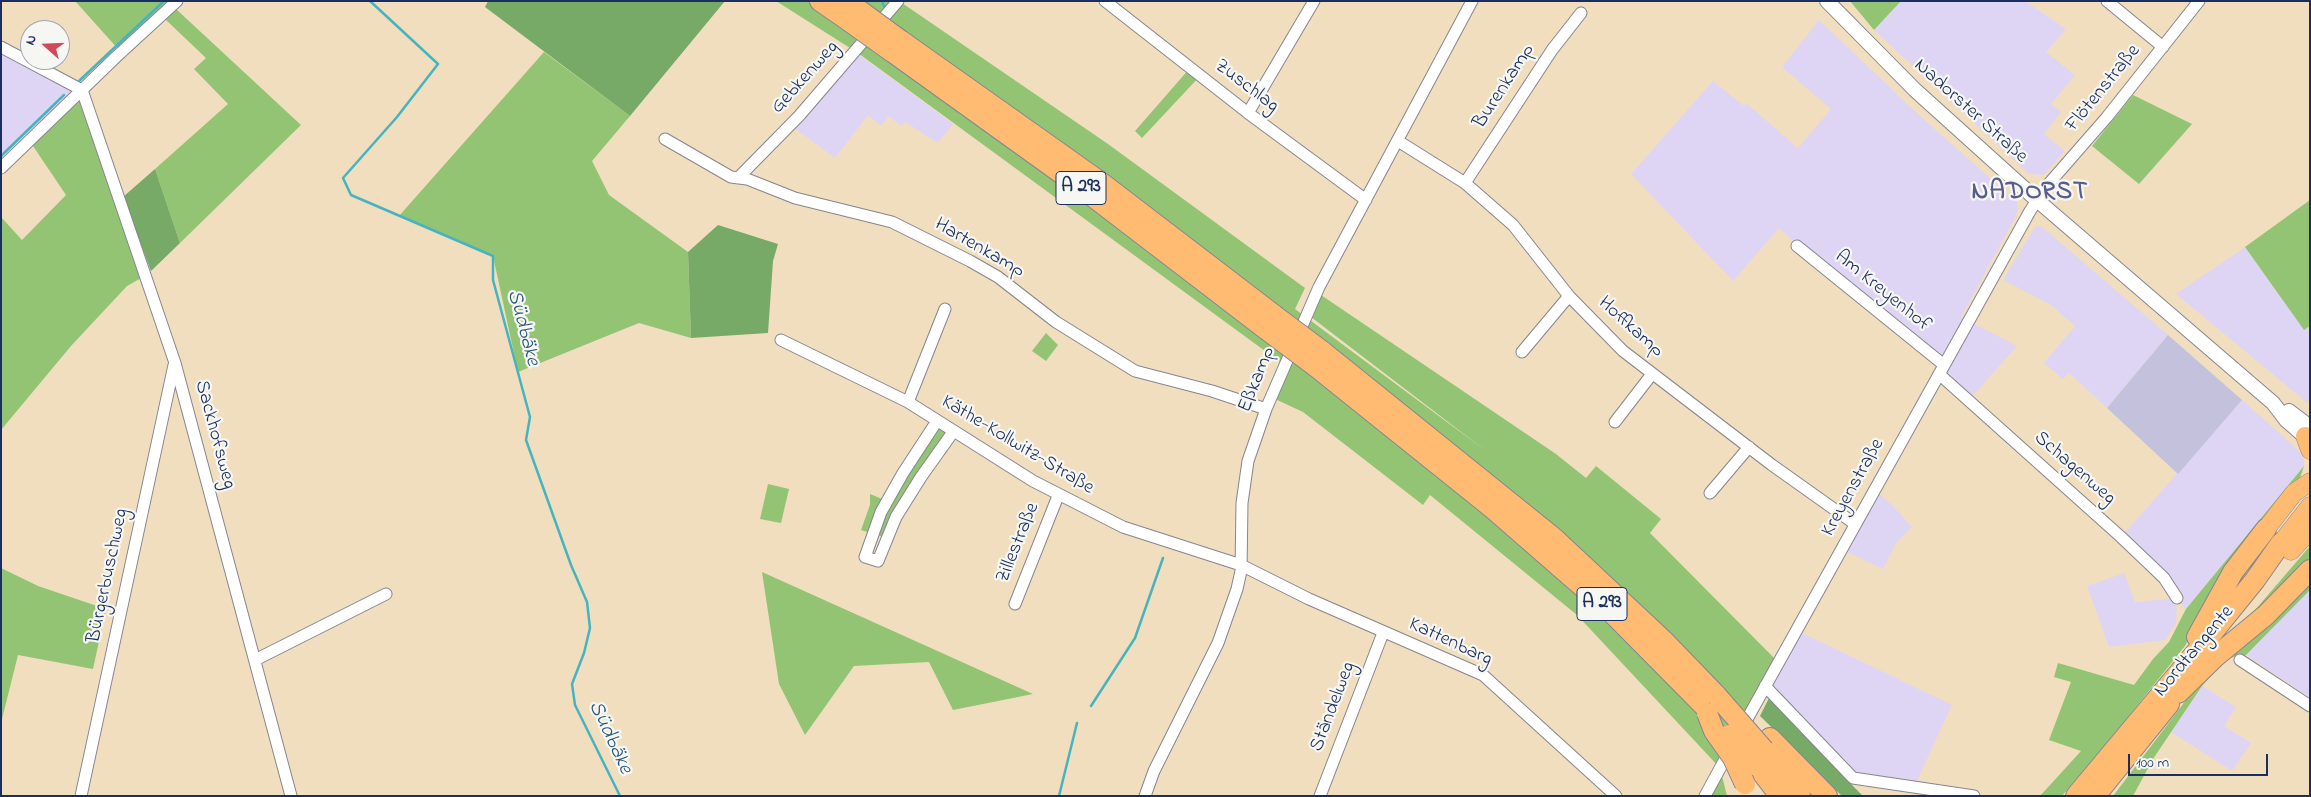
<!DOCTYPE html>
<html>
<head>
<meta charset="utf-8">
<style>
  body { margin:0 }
  #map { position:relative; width:2311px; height:797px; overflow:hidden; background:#f1debf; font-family:"Indie Flower",sans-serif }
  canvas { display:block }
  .frame { position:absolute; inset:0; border:2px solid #1b2f5e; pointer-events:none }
  .north { position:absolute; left:20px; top:20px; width:50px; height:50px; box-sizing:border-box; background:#f6f6f2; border:1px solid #9ea6b7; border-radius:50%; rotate:290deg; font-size:14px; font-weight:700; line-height:20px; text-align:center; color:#1b2f5e }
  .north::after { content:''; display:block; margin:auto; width:18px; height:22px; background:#d1495b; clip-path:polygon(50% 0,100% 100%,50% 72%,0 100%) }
  .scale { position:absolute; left:2128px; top:754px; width:140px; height:22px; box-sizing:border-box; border:2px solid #1b2f5e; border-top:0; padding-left:6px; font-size:15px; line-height:18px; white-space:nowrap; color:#1b2f5e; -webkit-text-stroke:4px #f6f6f2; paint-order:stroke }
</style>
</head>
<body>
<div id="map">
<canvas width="2311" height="797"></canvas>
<div class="frame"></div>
<div class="north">N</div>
<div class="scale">100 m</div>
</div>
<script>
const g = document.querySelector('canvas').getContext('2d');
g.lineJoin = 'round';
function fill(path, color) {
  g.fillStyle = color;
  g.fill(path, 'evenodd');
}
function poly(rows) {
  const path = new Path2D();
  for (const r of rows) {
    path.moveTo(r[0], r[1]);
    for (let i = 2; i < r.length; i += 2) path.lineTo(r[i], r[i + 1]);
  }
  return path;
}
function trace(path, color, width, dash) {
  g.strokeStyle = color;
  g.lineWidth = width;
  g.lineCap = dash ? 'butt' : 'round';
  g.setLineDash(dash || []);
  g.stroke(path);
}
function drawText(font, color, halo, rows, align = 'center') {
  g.font = font + ' "Indie Flower",sans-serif';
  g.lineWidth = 4.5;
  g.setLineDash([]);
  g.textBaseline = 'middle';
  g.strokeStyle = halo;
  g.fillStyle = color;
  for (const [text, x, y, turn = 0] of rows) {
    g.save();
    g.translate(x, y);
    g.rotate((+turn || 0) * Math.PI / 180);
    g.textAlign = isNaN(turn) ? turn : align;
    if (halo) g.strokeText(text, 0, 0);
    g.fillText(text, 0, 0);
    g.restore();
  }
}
fill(poly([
  [1901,1,2025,1,2066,29,2046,52,2075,75,2051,104,2061,112,2044,134,2065,151,2044,175,2029,174,1874,30],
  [1819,20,1920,116,2017,202,2017,213,2014,220,1961,317,2017,346,1968,401,1939,374,1943,366,1815,261,1779,228,1733,281,1631,174,1713,81,1744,106,1746,103,1798,148,1831,109,1782,67],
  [1,47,75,91,1,162],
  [857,53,953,124,938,143,905,122,901,126,889,116,881,126,868,115,835,158,790,125],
  [2041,226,2168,335,2107,408,2069,373,2063,379,2044,363,2075,326,2051,305,2003,280,2035,227],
  [2245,247,2304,330,2310,326,2310,405,2176,294],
  [2242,400,2294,446,2304,458,2304,466,2186,609,2177,599,2176,623,2165,640,2109,647,2087,586,2124,573,2135,602,2177,598,2121,537],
  [1874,490,1892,505,1912,527,1896,543,1883,569,1841,549],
  [2310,590,2310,698,2246,655],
  [1796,630,1952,705,1914,787,1853,778,1765,686],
  [2202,686,2236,707,2224,726,2251,743,2232,771,2171,732]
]), '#ded5f5');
fill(poly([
  [2168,335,2242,400,2178,474,2107,408]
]), '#c3c1db');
fill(poly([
  [75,1,173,1,119,50],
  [776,1,891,1,850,48],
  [1850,1,1901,1,1874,30],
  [902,3,1108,144,1305,288,1295,309,1486,451,1311,317,1321,295,1556,454,1586,478,1596,466,1661,519,1650,533,1779,663,1720,768,1727,796,1705,796,1720,768,1577,615,1430,495,1423,505,1303,412,1275,399,1287,370,1280,362,858,53],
  [176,9,301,125,180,243,155,169,228,104,194,69,206,58,165,19],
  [544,52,630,116,592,161,609,195,688,252,691,338,639,323,518,372,493,256,399,216],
  [1190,68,1200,76,1142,138,1135,131],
  [2133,95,2192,124,2139,184,2092,146],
  [80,101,143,277,127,286,71,346,1,430,1,217,22,240,66,195,31,143],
  [2310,200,2310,326,2304,330,2245,247],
  [1046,333,1058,345,1046,361,1032,351],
  [937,421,953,432,887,538,861,530,870,505,870,494,887,501],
  [2304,466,2300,478,2241,550,2219,583,2185,646,2124,722,2062,796,2040,796,2081,751,2049,740,2071,682,2054,677,2058,663,2134,685,2153,659,2169,642,2186,609],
  [768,484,789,489,781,523,760,519],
  [2310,546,2310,557,2287,586,2237,631],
  [1,568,38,586,106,609,93,669,18,655,1,723],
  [762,572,1033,694,953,710,929,662,854,666,805,735,779,684],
  [2310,579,2310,590,2246,655,2227,658,2202,686,2153,759,2133,796,2113,796,2199,683]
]), '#93c474');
fill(poly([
  [488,1,725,1,630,116,485,7],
  [155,169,180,243,151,271,123,197],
  [718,225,778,244,773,261,768,333,691,338,688,252],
  [1769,698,1854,787,1863,796,1842,796,1760,716]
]), '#76aa66');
trace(poly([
  [370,1,438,64,397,117,343,178,351,195,493,256,493,280,530,417,526,440,571,565,587,602,590,628,584,653,572,684,575,705,620,796],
  [882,1,885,9],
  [79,81,164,1],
  [1,156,64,95],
  [1091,706,1135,638,1163,558],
  [1059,796,1077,723]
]), '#46b4c0', 2.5);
const minor = poly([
  [1105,1,1248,113,1366,200],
  [2107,1,2163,47],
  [1,47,82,90],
  [82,90,175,363,291,796],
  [1248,113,1314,1],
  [665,139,731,177,747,179,795,198,892,222,970,261,998,277,1056,322,1135,371,1212,391,1266,409],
  [1398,141,1465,183,1513,225,1569,296,1623,351,1772,465,1855,524],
  [1,168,116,57,177,1],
  [738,178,799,116,898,1],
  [1465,183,1552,50,1581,13],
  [1797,246,1944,365],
  [781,340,908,402,1033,481,1123,527,1241,565,1309,599,1483,675,1616,796],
  [1522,352,1569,296],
  [1939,374,2121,537,2164,578,2177,598],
  [908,402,945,309],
  [937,421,903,473,881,512,865,557,878,561,896,517,921,477,953,432],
  [1615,422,1652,374],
  [1710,493,1749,447],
  [1015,604,1058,496],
  [255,660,386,594],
  [2240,660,2310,706],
  [1765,686,1853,778,1974,796],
  [1741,730,2030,211,2045,188,2107,117,2199,1],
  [81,796,174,365],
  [1145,796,1154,771,1218,643,1237,589,1241,571,1242,503,1248,461,1266,409,1319,287,1472,1],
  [1320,796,1383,633],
  [1705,796,1730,750]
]);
const tertiary = poly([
  [1827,1,1915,90,2037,200,2273,403,2286,420,2310,441],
  [2289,411,2310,427]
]);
const trunk = poly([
  [2305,436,2310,450],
  [2266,529,2294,493,2310,482],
  [2281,543,2310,506],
  [2291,551,2310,530]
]);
const motorway = poly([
  [820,1,849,21],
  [847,1,859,10],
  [900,40,1103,184,1274,315],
  [891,51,1083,189,1267,330],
  [1322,351,1554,538,1663,640,1717,696],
  [1315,366,1492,508,1608,609,1708,710],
  [2197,637,2233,572,2266,529],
  [2178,693,2215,657,2266,615,2310,570],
  [1770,738,1827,796],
  [1764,750,1800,796],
  [1757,766,1780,796],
  [2076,796,2213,632,2255,580,2281,543],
  [2095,796,2169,704]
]);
trace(minor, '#86868e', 13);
trace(tertiary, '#86868e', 16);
trace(trunk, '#86868e', 19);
trace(motorway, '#86868e', 22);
trace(minor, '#fff', 11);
trace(tertiary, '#fff', 14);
trace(trunk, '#ffbb71', 18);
trace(motorway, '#ffbb71', 20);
const motorwayBridge = poly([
  [859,10,900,40],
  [849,21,891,51],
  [1274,315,1322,351],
  [1267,330,1315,366],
  [1717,696,1764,750],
  [1707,713,1714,731,1733,758,1745,784],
  [1729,735,1757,766]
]);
trace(motorwayBridge, '#86868e', 22, []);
trace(motorwayBridge, '#ffbb71', 20);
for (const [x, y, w] of [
  [1081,188,50],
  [1602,604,50]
]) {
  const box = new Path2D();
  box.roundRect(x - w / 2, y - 16.5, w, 33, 4);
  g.fillStyle = '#f6f6f2';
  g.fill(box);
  trace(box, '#1b2f5e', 1);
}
drawText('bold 19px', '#1b2f5e', null, [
  ["A 293",1081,188],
  ["A 293",1602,604]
]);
drawText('20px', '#1b2f5e', '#f6f6f2', [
  ["Gebkenweg",806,78,-48],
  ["Zuschlag",1246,87,37],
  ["Burenkamp",1505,87,-57],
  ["Flötenstraße",2104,89,-51],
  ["Nadorster Straße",1970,112,42],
  ["Hartenkamp",979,249,30],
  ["Am Kreyenhof",1882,292,39],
  ["Hoffkamp",1630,328,42],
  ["Eßkamp",1258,380,-68],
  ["Sackhofsweg",214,435,75],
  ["Käthe-Kollwitz-Straße",1017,446,31],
  ["Schagenweg",2074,469,41],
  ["Kreyenstraße",1854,488,-61],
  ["Zillestraße",1019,543,-68],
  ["Bürgerbuschweg",109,576,-78],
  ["Kattenbarg",1450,643,25],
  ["Nordtangente",2195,652,-50],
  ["Ständelweg",1334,707,-69]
]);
drawText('italic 21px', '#28577b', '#f6f6f2', [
  ["Südbäke",522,328,75],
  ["Südbäke",609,738,65]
]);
g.letterSpacing = '1px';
drawText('bold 25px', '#595c8f', '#f6f6f2', [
  ["NADORST",2030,194]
]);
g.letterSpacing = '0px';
</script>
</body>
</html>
